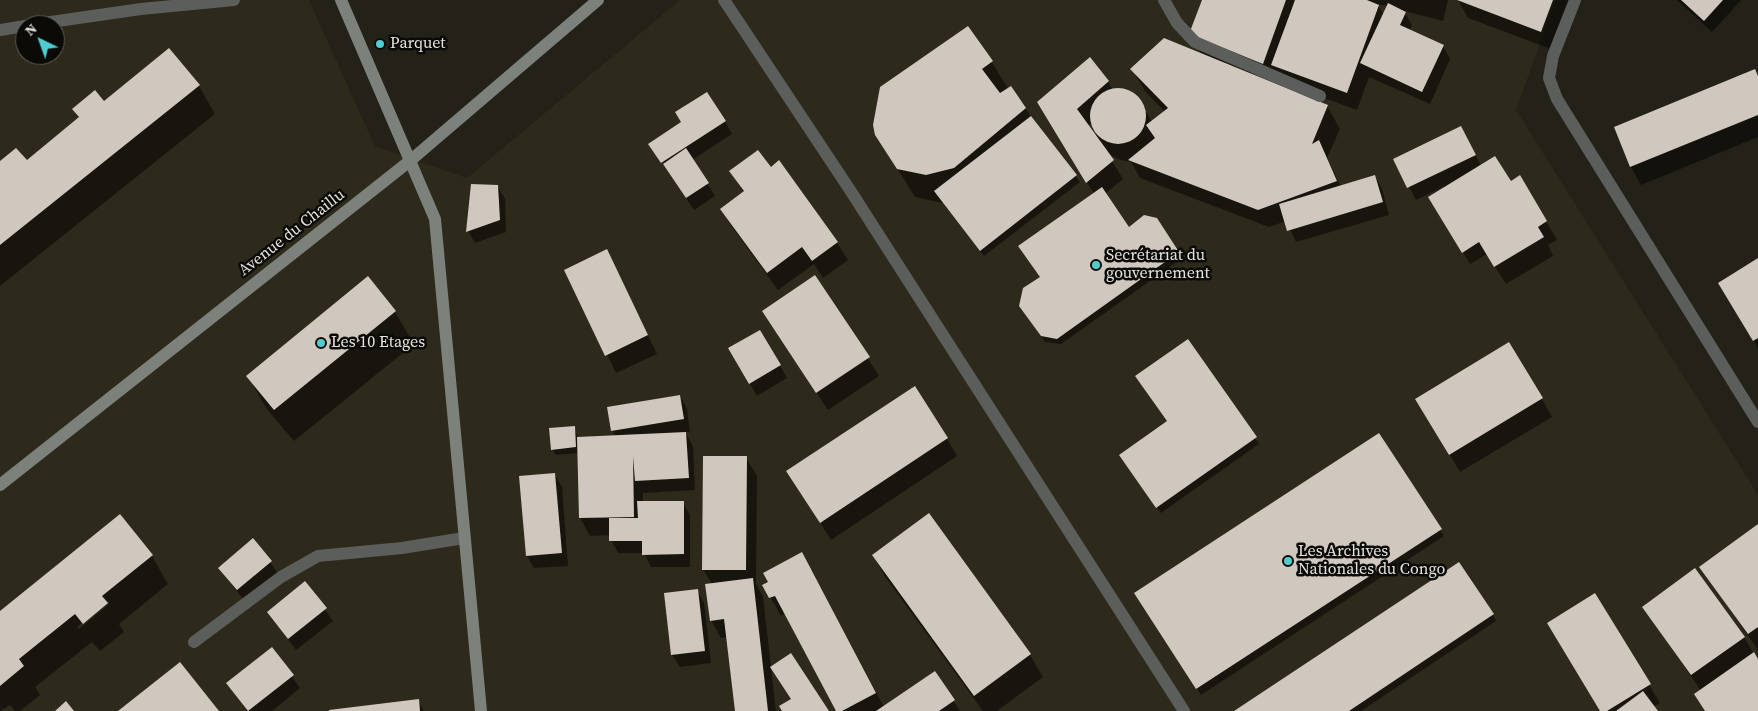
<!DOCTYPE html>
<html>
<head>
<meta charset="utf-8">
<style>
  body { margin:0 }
  #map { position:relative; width:1758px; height:711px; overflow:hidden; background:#232118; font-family:"Source Serif 4",serif }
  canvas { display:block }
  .north { position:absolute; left:15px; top:15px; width:50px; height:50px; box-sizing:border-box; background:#0b0a07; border:1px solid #62615d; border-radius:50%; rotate:318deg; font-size:14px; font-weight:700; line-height:20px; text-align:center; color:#e5e4de }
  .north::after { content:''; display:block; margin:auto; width:18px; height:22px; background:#51ccd1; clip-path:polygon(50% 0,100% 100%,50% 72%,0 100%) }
</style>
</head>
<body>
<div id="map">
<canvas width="1758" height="711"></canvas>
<div class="north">N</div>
</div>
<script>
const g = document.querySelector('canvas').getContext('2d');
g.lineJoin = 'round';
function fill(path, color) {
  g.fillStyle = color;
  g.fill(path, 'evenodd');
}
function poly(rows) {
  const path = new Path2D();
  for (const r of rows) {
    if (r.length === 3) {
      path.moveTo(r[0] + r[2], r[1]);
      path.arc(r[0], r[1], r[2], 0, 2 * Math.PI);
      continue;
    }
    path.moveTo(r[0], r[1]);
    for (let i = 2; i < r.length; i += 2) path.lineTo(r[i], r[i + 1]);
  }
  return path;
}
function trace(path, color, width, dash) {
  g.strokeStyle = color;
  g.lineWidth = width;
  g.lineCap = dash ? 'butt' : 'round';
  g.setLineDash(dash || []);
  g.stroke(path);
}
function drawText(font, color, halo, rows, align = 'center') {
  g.font = font + ' "Source Serif 4",serif';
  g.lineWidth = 5;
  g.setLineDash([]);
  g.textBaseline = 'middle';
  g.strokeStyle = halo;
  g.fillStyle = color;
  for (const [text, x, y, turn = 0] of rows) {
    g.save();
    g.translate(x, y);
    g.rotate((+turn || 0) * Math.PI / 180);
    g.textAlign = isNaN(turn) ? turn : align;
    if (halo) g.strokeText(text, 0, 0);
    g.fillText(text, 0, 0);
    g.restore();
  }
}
fill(poly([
  [0,0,309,0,375,146,467,178,680,0,1556,0,1516,110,1758,495,1758,711,0,711],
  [25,25,55,25,55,55,25,55]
]), '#2d291b');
fill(poly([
  [1203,0,1294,0,1295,2,1296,0,1448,0,1443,21,1404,11,1412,25,1409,31,1443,46,1450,59,1430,104,1369,77,1357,110,1282,83,1254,74,1253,76,1327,106,1340,129,1327,158,1341,187,1375,177,1382,189,1389,215,1296,242,1286,221,1269,227,1140,178,1131,162,1120,160,1107,153,1123,179,1105,194,1128,229,1156,219,1181,259,1061,344,1045,342,1024,312,1041,278,1094,194,1049,120,1108,82,1113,90,1121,89,1131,93,1139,100,1152,122,1165,112,1145,91,1132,69,1202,55,1190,34],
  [1377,4,1388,6,1384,15,1379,7],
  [1092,122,1097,137,1088,126],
  [1458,0,1570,0,1551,49,1468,18],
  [1677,0,1741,0,1712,32],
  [992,62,1008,89,1025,108,1080,182,984,256,943,203,915,197,876,134],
  [1758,76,1758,137,1641,185,1631,167,1615,128],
  [199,86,215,114,0,286,0,163,26,162,79,119,74,109],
  [725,121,732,134,692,160,715,196,694,210,650,144],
  [1468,140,1481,166,1510,183,1520,177,1557,240,1548,245,1553,256,1506,284,1487,254,1470,264,1430,197,1444,188,1443,187,1416,200,1395,159],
  [779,162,837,243,848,260,823,278,814,264,778,290,732,227,722,209,744,193,731,171,770,168],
  [498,187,505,199,506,232,475,243,468,231],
  [607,251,657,354,616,373,566,270],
  [1758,260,1758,348,1730,301],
  [815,277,879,376,828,410,763,311],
  [395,312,414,344,294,441,266,408,248,376],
  [760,331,787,378,757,396,730,348],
  [1188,341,1259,444,1161,513,1124,461,1168,422],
  [680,396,687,409,690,432,685,432,693,446,695,490,643,493,643,503,683,503,690,515,690,567,651,567,644,553,618,553,611,540,611,535,590,536,580,518,579,453,556,455,552,449,574,427,578,438,616,437,612,430],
  [1542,399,1552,417,1460,472,1427,417],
  [947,439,957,456,831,540,788,471],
  [746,458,757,476,756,584,763,597,776,711,736,711,728,637,721,638,711,620,712,584,703,569],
  [555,475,562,487,568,566,534,568,527,556,520,478],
  [928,515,1030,655,1043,677,997,711,983,711,886,578,873,555],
  [1758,526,1758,650,1701,567],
  [1440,530,1444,536,1201,695,1139,599],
  [152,556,168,584,119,624,124,632,100,651,92,642,35,687,40,695,20,711,15,711,10,705,0,711,0,613],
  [109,601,109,604,79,629,77,627],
  [270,562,278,574,245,602,220,568],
  [812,571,884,707,935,673,960,711,837,711,785,613,781,616,764,586],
  [305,583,333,621,296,650,268,612],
  [697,591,704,603,711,663,680,667,672,655],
  [1595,595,1660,703,1653,707,1656,711,1601,711],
  [1644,607,1744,637,1758,661,1758,711,1705,711,1695,695,1701,691],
  [1493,615,1496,621,1361,711,1236,711],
  [272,648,300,688,272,711,247,711,228,683],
  [418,701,424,711,329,711]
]), '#0007');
fill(poly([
  [1202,0,1286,0,1263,64,1189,34],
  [1295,0,1367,0,1379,5,1347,93,1271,65],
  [1457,0,1553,0,1541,32],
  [1681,0,1723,0,1704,21],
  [1388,3,1406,12,1400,25,1444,45,1422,92,1360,63],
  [968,26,993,61,982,69,1000,93,1011,86,1026,108,954,168,926,175,897,169,875,135,873,125,880,87],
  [1164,38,1328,105,1312,144,1319,140,1337,181,1258,210,1128,160,1155,138,1146,125,1168,108,1130,69],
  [169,48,200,85,0,245,0,161,16,148,27,160,79,117,72,109,95,90,104,101],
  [1090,57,1109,81,1077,109,1114,160,1086,183,1037,102],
  [1755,69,1758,76,1758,115,1630,167,1614,127],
  [1118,116,28],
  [707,92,726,121,661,163,648,144,681,122,675,112],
  [1031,116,1077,175,980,251,934,191],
  [1461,126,1476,155,1407,188,1393,159],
  [686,148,709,183,686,198,663,164],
  [758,150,771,167,779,160,838,242,812,261,802,247,767,273,720,209,744,191,729,171],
  [1495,156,1511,181,1520,175,1547,221,1538,227,1544,237,1494,267,1479,242,1462,253,1428,197],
  [1375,175,1383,202,1287,231,1279,204],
  [471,184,498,185,500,220,466,232],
  [1102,187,1129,227,1144,215,1157,218,1179,252,1057,339,1041,336,1019,306,1023,288,1040,277,1018,246],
  [607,249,648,335,605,356,564,270],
  [1758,258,1758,338,1753,341,1718,283],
  [815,275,870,357,816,393,762,311],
  [368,276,396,311,274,410,246,376],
  [760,330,781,365,749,384,728,348],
  [1188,339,1257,437,1156,508,1119,455,1167,421,1135,376],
  [1509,342,1543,398,1449,455,1415,399],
  [915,386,948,438,820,523,786,471],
  [680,395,684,419,611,431,607,407],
  [575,426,576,447,551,450,549,428],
  [686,432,689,478,635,481,633,456,634,517,579,518,577,437],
  [1379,433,1442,529,1196,689,1134,593],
  [703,456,747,456,746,570,702,570],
  [555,473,562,553,526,556,519,476],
  [637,501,684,501,684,554,642,555,642,541,609,541,609,518,638,518],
  [929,513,1031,654,974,696,872,555],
  [120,514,153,555,102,596,108,603,83,624,75,614,19,659,24,666,0,686,0,611],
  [1758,524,1758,627,1748,634,1699,567],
  [253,538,272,561,237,590,218,568],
  [802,552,876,693,842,711,836,711,775,596,769,598,762,585,768,582,763,573],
  [1459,562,1494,614,1349,711,1234,711],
  [1695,568,1745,637,1691,675,1642,607],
  [753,578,768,711,735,711,724,619,710,621,705,584],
  [305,581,327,608,288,639,267,612],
  [698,589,705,651,671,655,664,593],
  [1595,593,1651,684,1607,711,1600,711,1547,623],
  [272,647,294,675,248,711,226,683],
  [1754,652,1758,659,1758,711,1705,711,1694,694],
  [791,653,829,711,782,711,779,706,791,699,770,667],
  [180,662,219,711,118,711],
  [935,671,955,700,939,711,876,711],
  [1643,691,1658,711,1616,711],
  [419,699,420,711,329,711,329,710],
  [66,701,74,711,55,711]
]), '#d0c7be');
trace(poly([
  [194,642,281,577,318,556,402,548,464,538]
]), '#5b5e5a', 12);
trace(poly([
  [724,0,850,190,1184,711],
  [1164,0,1177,23,1195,42,1320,96],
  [1575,0,1553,56,1549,78,1557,99,1758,422],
  [30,25,141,9,234,0],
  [0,30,25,26]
]), '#5b5e5a', 12);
trace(poly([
  [341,0,435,219,481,711],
  [0,485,411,160,598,0]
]), '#7c817b', 12);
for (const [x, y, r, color] of [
  [380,44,5,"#51ccd1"],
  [1096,265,5,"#51ccd1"],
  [321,343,5,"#51ccd1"],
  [1288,561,5,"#51ccd1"]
]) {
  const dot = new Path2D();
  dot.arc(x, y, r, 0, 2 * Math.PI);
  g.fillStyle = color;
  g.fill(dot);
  trace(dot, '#0b0a07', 2);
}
drawText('16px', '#e5e4de', '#0b0a07', [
  ["Parquet",390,44],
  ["Secrétariat du",1106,256],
  ["gouvernement",1106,274],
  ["Les 10 Etages",331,343],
  ["Les Archives",1298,552],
  ["Nationales du Congo",1298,570]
], 'left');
drawText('16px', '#e5e4de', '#0b0a07', [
  ["Avenue du Chaillu",292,233,-38]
]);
</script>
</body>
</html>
